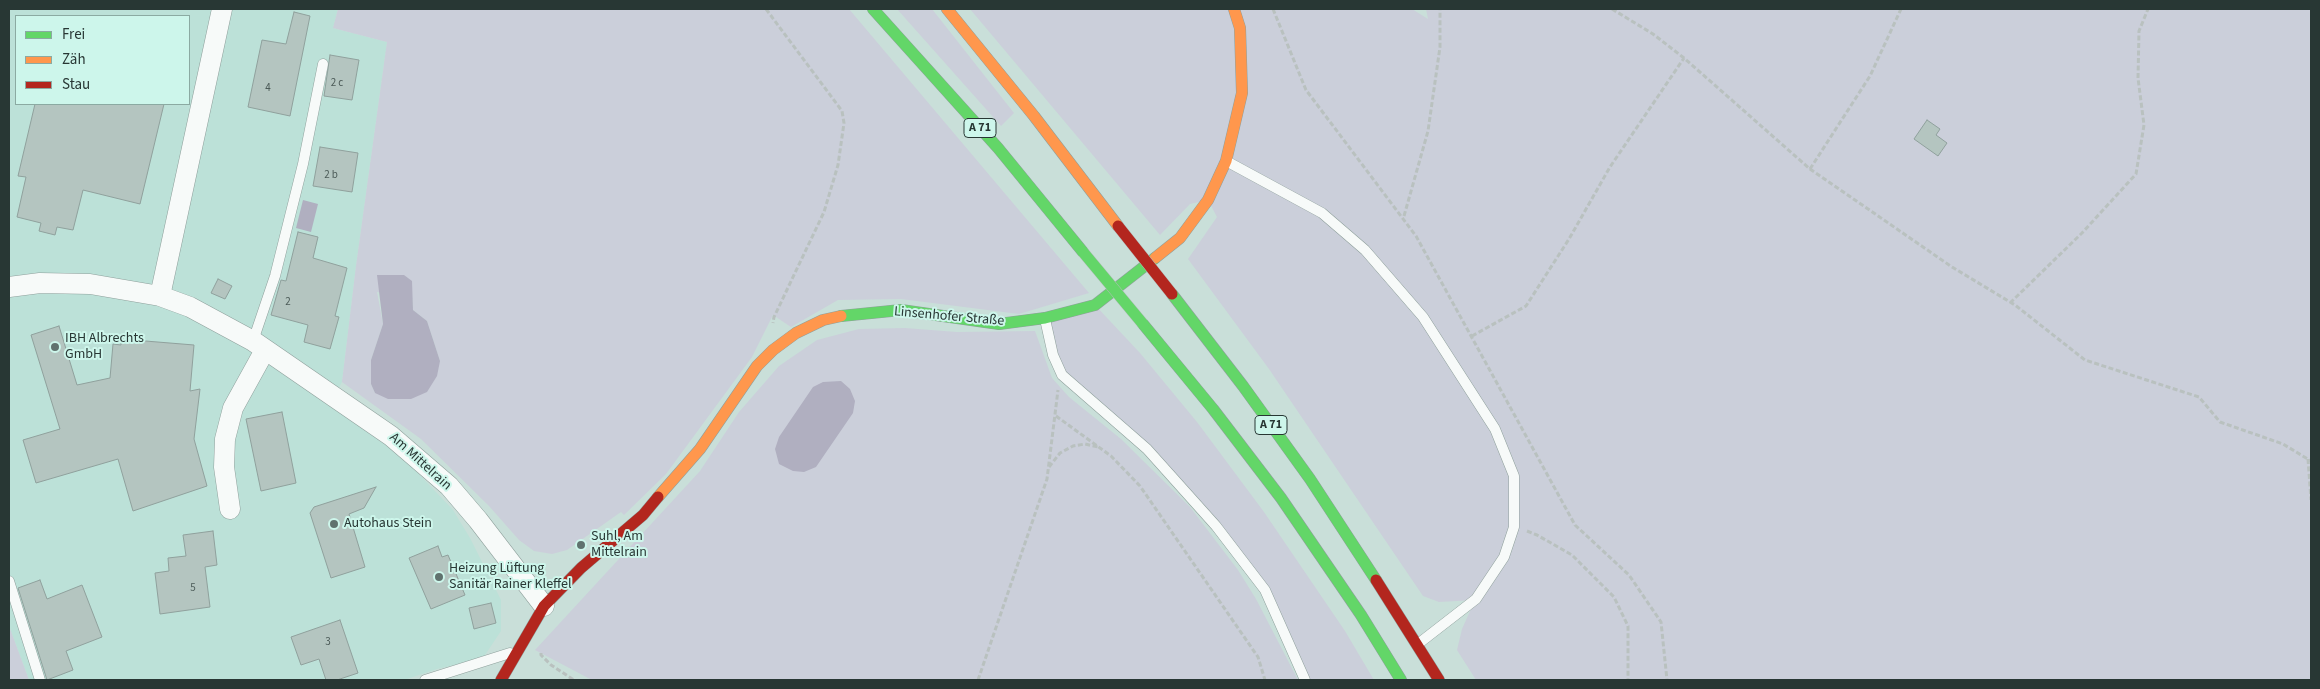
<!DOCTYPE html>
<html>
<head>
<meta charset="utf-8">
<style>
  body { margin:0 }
  #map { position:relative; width:2320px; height:689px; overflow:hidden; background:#c9dfd9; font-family:"Source Sans 3",sans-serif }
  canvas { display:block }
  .frame { position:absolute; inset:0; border:10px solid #283734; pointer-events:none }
  .legend { position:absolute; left:15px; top:15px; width:175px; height:90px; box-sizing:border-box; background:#cdf6eb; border:1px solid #8baaa2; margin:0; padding:6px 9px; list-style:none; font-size:15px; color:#283734 }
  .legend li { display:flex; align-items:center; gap:10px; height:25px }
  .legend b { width:25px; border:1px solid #8baaa2 }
</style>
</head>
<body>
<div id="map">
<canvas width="2320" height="689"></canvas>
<div class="frame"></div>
<ul class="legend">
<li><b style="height:6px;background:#63d668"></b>Frei</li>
<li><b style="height:6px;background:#ff974d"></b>Zäh</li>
<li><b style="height:6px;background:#b3261e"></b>Stau</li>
</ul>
</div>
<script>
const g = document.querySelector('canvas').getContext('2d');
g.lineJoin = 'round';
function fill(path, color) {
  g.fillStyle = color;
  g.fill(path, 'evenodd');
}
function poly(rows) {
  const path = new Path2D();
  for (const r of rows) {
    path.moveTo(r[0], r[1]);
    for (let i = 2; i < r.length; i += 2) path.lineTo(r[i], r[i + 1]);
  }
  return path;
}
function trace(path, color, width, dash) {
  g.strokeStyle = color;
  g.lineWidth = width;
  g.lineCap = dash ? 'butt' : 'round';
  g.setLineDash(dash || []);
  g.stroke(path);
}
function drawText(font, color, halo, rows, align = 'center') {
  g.font = font + ' "Source Sans 3",sans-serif';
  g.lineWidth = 4;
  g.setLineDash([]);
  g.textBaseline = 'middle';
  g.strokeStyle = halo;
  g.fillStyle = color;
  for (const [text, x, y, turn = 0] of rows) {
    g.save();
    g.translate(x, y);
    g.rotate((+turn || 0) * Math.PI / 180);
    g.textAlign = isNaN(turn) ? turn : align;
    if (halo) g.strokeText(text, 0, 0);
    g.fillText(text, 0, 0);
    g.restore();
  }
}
fill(poly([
  [9,9,338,9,333,28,387,42,356,266,342,382,329,405,392,449,415,470,453,510,470,538,501,600,501,631,483,658,437,669,404,680,29,680,9,626],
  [16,16,189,16,189,104,16,104]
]), '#bce1d8');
fill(poly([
  [338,9,849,9,1089,293,1019,314,901,299,838,300,791,327,773,315,752,357,666,474,624,515,621,512,567,550,552,554,534,551,519,540,489,506,421,439,342,382,356,266,387,42,333,28],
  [377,292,412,297,413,310,427,321,440,361,375,393,371,384,371,360,383,324],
  [897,9,932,9,1014,113,1001,126],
  [970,9,1412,9,1428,19,1426,9,2311,9,2311,680,1476,680,1457,650,1462,629,1475,600,1439,602,1423,596,1269,369,1188,259,1217,217,1208,200,1190,204,1160,235],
  [1095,305,1140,353,1197,422,1264,512,1345,631,1374,680,1305,680,1265,590,1147,449,1062,375,1045,318],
  [905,328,957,332,1035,331,1052,378,1069,397,1121,439,1190,507,1238,570,1256,599,1298,680,592,680,535,650,700,471,739,412,779,366,817,340,859,329],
  [9,626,29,680,9,680]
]), '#cbcfda');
fill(poly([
  [303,200,318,204,311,232,296,228],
  [377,275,404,275,412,281,413,310,427,321,440,361,437,376,427,392,411,399,388,399,375,393,371,384,371,360,383,324],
  [841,381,850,389,855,401,853,413,816,467,804,472,793,471,779,464,775,449,779,437,813,387,823,382]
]), '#b0afc0');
const building = poly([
  [294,12,310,16,290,116,248,107,262,40,286,44,294,12],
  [330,55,359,60,352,100,324,96,330,55],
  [35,104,164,104,140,204,83,190,73,230,57,227,55,235,39,231,41,223,17,217,26,177,18,176,35,104],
  [1927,120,1940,129,1936,135,1947,143,1938,156,1914,139,1927,120],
  [320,147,358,153,352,192,313,186,320,147],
  [298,232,318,237,313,258,347,268,335,316,339,317,330,349,304,342,308,325,271,315,281,280,286,281,298,232],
  [218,279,232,286,225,299,211,293,218,279],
  [59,326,77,385,110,378,113,344,121,345,121,339,194,345,190,391,200,389,194,439,207,486,133,511,118,459,36,483,23,440,60,429,31,335,59,326],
  [282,412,296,483,261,491,246,419,282,412],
  [376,487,364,508,349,514,365,567,331,578,310,513,314,507,376,487],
  [213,531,217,565,205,567,210,607,160,614,155,573,169,571,168,558,186,556,183,535,213,531],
  [438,546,442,557,448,555,465,595,431,609,409,558,438,546],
  [40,580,47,599,82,585,102,637,66,651,73,670,47,680,18,588,40,580],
  [491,603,496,623,474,629,469,608,491,603],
  [340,620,358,673,337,680,326,680,319,659,301,665,291,637,340,620]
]);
fill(building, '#b4c5c0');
trace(building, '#90a19d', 1);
const lane = poly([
  [1228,162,1322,213,1365,250,1423,317,1495,429,1514,476,1514,527,1504,557,1476,599,1418,644],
  [1045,319,1053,355,1062,375,1147,449,1216,526,1265,590,1305,680],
  [253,341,275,276,303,164,323,64],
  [9,581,40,680],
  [425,680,510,653]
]);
const street = poly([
  [9,287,40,283,90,284,160,296,190,307,253,341,391,436,449,486,478,520,544,606],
  [160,296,222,9],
  [230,509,224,467,225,439,233,408,265,350]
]);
const fast = poly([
  [873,9,998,148,1083,252],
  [1172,294,1243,386,1310,479,1376,580],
  [841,316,901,310,999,324,1045,318,1095,305,1155,258],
  [1143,324,1213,409,1281,498,1361,615,1401,680]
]);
const slow = poly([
  [947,9,1034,116,1118,226],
  [1155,258,1180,238,1208,200,1226,161,1242,93,1240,28,1234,9],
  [658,497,700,449,757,366,773,350,796,333,823,320,841,316]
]);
const jam = poly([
  [1376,580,1439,680],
  [501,680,544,606,581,568,643,515,658,497]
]);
trace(lane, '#8fa09c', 11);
trace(street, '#8fa09c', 21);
trace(fast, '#8fa09c', 12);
trace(slow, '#8fa09c', 12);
trace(jam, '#8fa09c', 12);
trace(poly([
  [766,9,842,111,844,123,838,165,824,212,774,317,773,323],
  [1273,9,1306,90,1416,236,1575,525,1629,575,1661,622,1667,680],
  [1612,9,1653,34,1684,58,1810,169,1952,267,2015,305,2085,360,2199,397,2220,422,2283,444,2311,461],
  [1810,169,1870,76,1901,9],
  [1404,216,1428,131,1440,47,1440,9],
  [2010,303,2082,233,2136,174,2144,125,2138,78,2139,31,2148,9],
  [1472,336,1526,306,1569,239,1610,167,1684,58],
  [1056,416,1111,456,1140,486,1258,657,1265,680],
  [2308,459,2311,500],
  [1049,467,1060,453,1073,446,1085,444,1098,447],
  [1527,531,1537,535,1572,555,1614,597,1628,626,1628,680],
  [541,653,541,655,551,665,574,680],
  [978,680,1047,479,1058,390]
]), '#b9c1bf', 3, [5, 2.5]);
trace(lane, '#f7faf9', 10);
trace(street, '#f7faf9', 20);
trace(fast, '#63d668', 11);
trace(slow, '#ff974d', 11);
trace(jam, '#b3261e', 11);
const fastBridge = poly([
  [1083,252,1143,324]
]);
const jamBridge = poly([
  [1118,226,1172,294]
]);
trace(fastBridge, '#b2bdba', 12, []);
trace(jamBridge, '#b2bdba', 12, []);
trace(fastBridge, '#63d668', 11);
trace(jamBridge, '#b3261e', 11);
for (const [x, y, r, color] of [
  [55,347,5,"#60726e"],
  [334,524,5,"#60726e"],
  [581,545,5,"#60726e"],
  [439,577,5,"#60726e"]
]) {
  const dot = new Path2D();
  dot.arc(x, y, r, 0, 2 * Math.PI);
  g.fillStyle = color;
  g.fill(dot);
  trace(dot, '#cdf6eb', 2);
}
drawText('11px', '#4b5a57', null, [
  ["2 c",337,84],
  ["4",268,89],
  ["2 b",331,176],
  ["2",288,303],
  ["5",193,589],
  ["3",328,643]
]);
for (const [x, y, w] of [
  [980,128,32],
  [1271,425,32]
]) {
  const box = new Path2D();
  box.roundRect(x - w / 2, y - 9.5, w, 19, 4);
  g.fillStyle = '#cdf6eb';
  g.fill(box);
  trace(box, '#283734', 1);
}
drawText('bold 12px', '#283734', null, [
  ["A 71",980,128],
  ["A 71",1271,425]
]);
drawText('14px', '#283734', '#cdf6eb', [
  ["Linsenhofer Straße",949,317,5],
  ["Am Mittelrain",420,462,42]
]);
drawText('14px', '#283734', '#cdf6eb', [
  ["IBH Albrechts",65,339],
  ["GmbH",65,355],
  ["Autohaus Stein",344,524],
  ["Suhl, Am",591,537],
  ["Mittelrain",591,553],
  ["Heizung Lüftung",449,569],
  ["Sanitär Rainer Kleffel",449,585]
], 'left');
</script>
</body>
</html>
